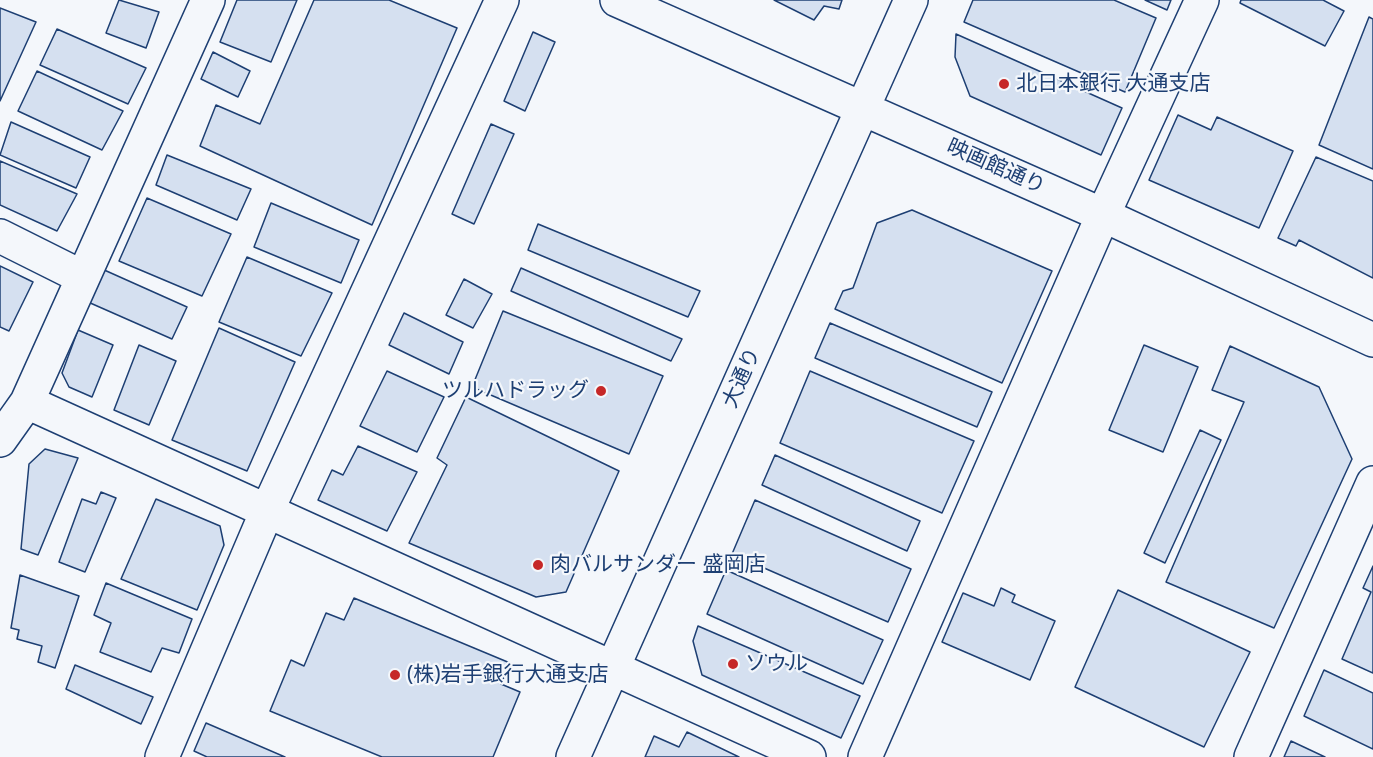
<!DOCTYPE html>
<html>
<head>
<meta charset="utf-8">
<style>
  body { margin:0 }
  canvas { display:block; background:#f4f7fb }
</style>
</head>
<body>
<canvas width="1373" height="757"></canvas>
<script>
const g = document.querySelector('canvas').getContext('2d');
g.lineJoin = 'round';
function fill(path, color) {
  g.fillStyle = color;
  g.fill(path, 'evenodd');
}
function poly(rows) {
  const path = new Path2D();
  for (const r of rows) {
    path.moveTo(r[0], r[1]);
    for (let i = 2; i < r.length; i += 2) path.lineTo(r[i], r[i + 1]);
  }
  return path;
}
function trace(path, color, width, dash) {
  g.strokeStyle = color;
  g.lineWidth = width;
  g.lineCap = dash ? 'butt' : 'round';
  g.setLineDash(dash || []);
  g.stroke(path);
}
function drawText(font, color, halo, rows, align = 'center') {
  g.font = font + ' "Noto Sans","Noto Sans JP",sans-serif';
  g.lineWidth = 4.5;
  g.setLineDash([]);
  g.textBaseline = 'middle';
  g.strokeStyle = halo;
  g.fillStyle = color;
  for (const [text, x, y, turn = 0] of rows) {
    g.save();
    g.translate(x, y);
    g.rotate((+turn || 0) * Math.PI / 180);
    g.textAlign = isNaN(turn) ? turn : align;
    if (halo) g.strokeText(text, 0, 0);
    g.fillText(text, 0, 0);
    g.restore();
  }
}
const building = poly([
  [119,0,159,12,146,48,106,33,119,0],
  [237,0,297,0,271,62,220,42,237,0],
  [314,0,389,0,457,28,372,225,200,146,216,105,260,124,314,0],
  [774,0,842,0,839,9,824,6,814,20,774,0],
  [973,0,1114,0,1156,18,1125,92,964,22,973,0],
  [1145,0,1171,0,1167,10,1145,0],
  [1241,0,1323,0,1344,11,1325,46,1240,3,1241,0],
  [0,8,36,22,0,101,0,8],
  [1369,17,1373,19,1373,169,1319,145,1369,17],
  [57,29,146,68,128,104,40,65,57,29],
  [533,32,555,42,525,111,504,101,533,32],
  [956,34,1122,108,1101,155,970,96,955,57,956,34],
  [213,52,250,71,238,97,201,79,213,52],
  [37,71,123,111,102,150,18,111,37,71],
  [1178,115,1211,130,1217,117,1293,151,1259,228,1149,180,1178,115],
  [11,122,90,157,76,188,0,155,11,122],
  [491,124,514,134,474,224,452,214,491,124],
  [167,155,251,189,237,220,156,185,167,155],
  [1316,157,1373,181,1373,278,1299,240,1296,246,1278,238,1316,157],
  [0,161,77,194,57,231,0,205,0,161],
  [147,198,231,234,202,296,119,261,147,198],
  [271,203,359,240,341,283,254,247,271,203],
  [912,210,1052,271,1002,383,835,309,843,291,853,288,877,223,912,210],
  [538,224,700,291,688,317,528,250,538,224],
  [247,257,332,293,301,356,219,322,247,257],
  [0,266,33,282,9,331,0,327,0,266],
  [521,268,682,339,671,361,511,291,521,268],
  [102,269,187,307,172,339,88,302,102,269],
  [464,279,492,294,473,328,446,315,464,279],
  [503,311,663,376,629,454,472,387,503,311],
  [404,313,463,342,449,374,389,345,404,313],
  [830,323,992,392,977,427,815,358,830,323],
  [219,328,295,362,247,471,172,440,219,328],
  [78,330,113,345,92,397,69,387,62,373,78,330],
  [139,345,176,361,149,425,114,410,139,345],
  [1144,345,1198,367,1163,452,1109,430,1144,345],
  [1230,346,1319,387,1352,459,1274,628,1166,582,1244,402,1212,390,1230,346],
  [387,371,444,397,417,452,360,426,387,371],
  [810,371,974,441,942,513,780,443,810,371],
  [466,397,619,471,566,592,536,597,409,543,447,465,437,458,466,397],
  [1200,430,1221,440,1165,563,1144,553,1200,430],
  [358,446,417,472,387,531,318,500,332,470,343,475,358,446],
  [45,449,78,458,38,555,21,549,29,464,45,449],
  [775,455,920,521,907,551,762,485,775,455],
  [101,492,116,498,85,572,59,562,82,499,96,504,101,492],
  [156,499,220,526,224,545,197,610,121,579,156,499],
  [755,500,911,569,888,622,732,554,755,500],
  [1373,566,1373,673,1342,659,1371,592,1363,588,1373,566],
  [726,570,883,640,863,684,707,614,726,570],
  [20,575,79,596,55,668,38,662,42,646,17,639,19,630,11,628,20,575],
  [106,583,192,619,179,653,162,648,151,672,100,652,111,623,94,615,106,583],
  [1001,588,1015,595,1012,602,1055,621,1030,680,942,642,963,593,994,606,1001,588],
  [1118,590,1250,652,1204,747,1075,687,1118,590],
  [354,598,510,663,501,684,520,692,493,757,382,757,270,711,291,660,304,666,326,613,344,620,354,598],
  [698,626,860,696,841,738,702,675,693,641,698,626],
  [75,665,153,697,141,724,66,689,75,665],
  [1324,670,1373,693,1373,749,1304,716,1324,670],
  [206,723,285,757,207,757,194,751,206,723],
  [687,732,739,757,645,757,654,736,679,747,687,732],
  [1291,741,1325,757,1284,757,1291,741]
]);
fill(building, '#d5e0f0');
trace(building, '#1d3f73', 1.5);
const minor = poly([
  [617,0,1103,215,1373,340],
  [0,236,82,277],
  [27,402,809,757],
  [0,440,27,402,208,0],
  [162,757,267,511,502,0],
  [573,757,911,0],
  [865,757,1103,215,1202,0],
  [1251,757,1373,483]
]);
trace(minor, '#1d3f73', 36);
trace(minor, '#f4f7fb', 33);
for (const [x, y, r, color] of [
  [1004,84,6,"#c62828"],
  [601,391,6,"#c62828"],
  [538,565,6,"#c62828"],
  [733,664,6,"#c62828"],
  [395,675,6,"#c62828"]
]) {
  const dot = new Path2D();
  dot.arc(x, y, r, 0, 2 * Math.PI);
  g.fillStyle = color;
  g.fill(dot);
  trace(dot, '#f4f7fb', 2);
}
drawText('21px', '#1d3f73', '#f4f7fb', [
  ["北日本銀行 大通支店",1016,84],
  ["ツルハドラッグ",589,391,"right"],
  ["肉バルサンダー 盛岡店",550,565],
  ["ソウル",745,664],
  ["(株)岩手銀行大通支店",407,675]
], 'left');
drawText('21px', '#1d3f73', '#f4f7fb', [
  ["映画館通り",996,167,24],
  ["大通り",742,378,-66]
]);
</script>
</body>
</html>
